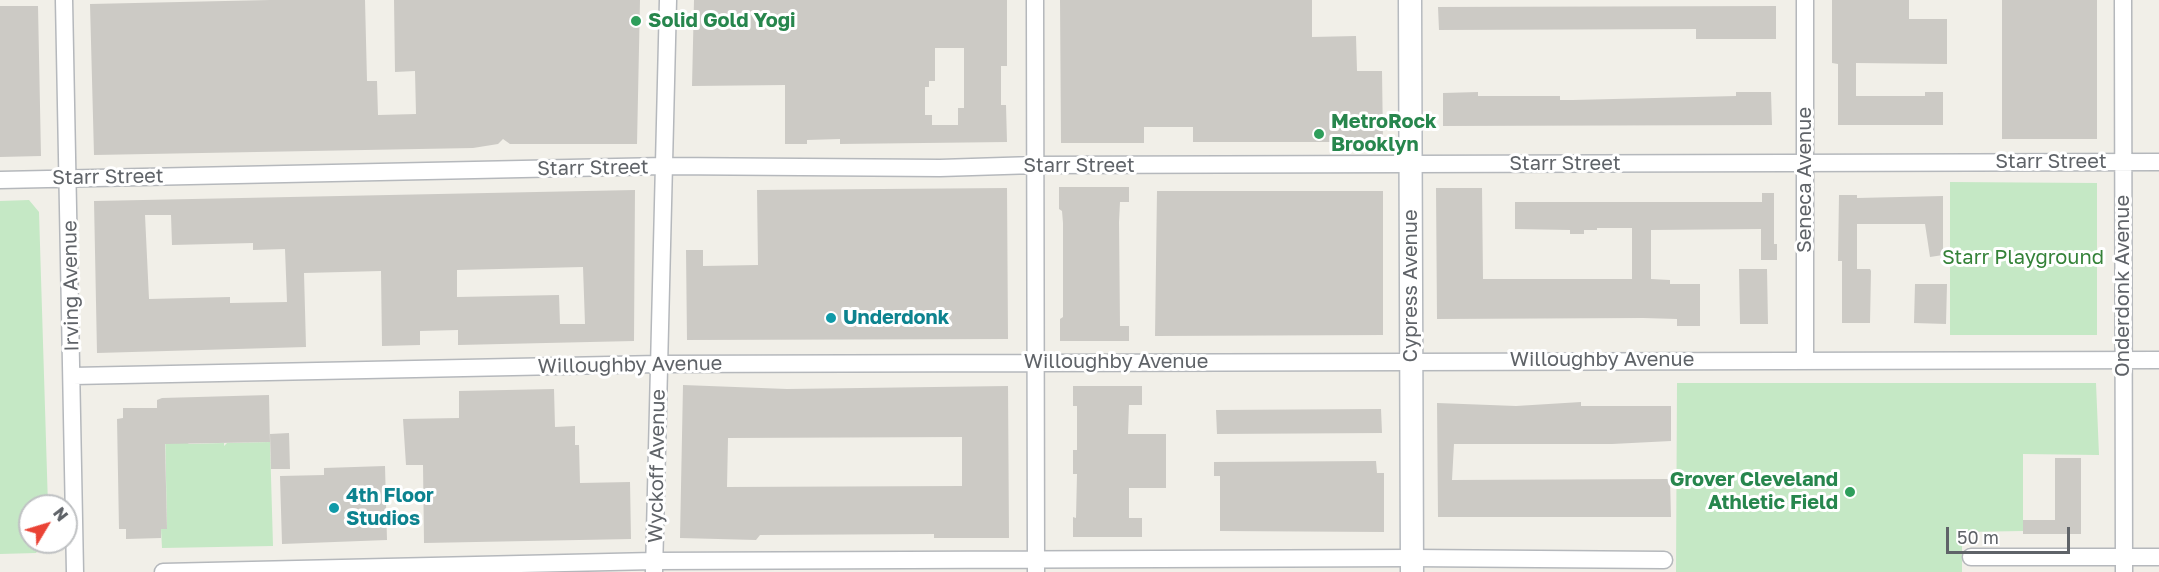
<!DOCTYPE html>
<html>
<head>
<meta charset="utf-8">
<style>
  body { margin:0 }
  #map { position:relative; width:2159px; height:572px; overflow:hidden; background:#f1efe8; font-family:"Golos Text",sans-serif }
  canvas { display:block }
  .north { position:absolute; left:18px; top:494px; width:60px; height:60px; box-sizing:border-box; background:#fff; border:2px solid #bfc1c3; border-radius:50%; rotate:52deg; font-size:16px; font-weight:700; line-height:24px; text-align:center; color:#5f6368 }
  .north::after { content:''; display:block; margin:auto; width:21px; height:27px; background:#ea4335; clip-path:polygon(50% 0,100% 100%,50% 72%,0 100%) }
  .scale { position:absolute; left:1946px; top:527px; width:124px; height:27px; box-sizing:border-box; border:3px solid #5f6368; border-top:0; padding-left:8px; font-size:18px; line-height:21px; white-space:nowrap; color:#5f6368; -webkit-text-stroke:4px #fff; paint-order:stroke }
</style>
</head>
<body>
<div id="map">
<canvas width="2159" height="572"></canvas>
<div class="north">N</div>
<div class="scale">50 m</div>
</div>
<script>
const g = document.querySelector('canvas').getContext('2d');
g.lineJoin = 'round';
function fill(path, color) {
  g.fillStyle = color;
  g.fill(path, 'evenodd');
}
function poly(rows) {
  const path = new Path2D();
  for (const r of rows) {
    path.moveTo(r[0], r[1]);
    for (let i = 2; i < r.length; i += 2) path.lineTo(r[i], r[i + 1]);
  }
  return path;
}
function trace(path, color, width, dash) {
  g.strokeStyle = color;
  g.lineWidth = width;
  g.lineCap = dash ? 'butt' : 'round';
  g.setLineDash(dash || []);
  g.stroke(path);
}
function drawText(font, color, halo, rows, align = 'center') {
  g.font = font + ' "Golos Text",sans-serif';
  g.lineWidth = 6;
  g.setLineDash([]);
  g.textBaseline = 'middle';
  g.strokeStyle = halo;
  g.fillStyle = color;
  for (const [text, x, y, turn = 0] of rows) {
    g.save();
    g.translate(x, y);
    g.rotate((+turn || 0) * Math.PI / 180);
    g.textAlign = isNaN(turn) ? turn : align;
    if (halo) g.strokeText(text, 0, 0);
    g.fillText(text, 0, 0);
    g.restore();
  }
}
fill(poly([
  [1950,182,2097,183,2097,335,1950,335],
  [29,200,39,212,48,506,30,506,30,542,46,542,36,553,0,554,0,201],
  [1677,383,2096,383,2099,455,2023,454,2023,531,1962,532,1962,572,1676,572],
  [165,426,189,444,224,443,224,446,227,443,270,442,273,546,162,548,161,529,167,528]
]), '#c5e8c5');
fill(poly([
  [270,0,365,0,367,81,377,81,378,115,416,114,415,71,395,72,394,0,640,0,637,144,510,144,503,139,498,144,473,148,94,155,90,4],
  [694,0,1007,0,1007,66,1001,66,1001,105,1006,105,1007,142,840,144,840,139,807,140,807,144,785,144,785,85,692,86],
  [935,48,964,48,964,108,958,108,958,125,932,125,932,115,925,115,925,87,929,87,929,81,935,81],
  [1060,0,1312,0,1312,37,1356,36,1357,71,1382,71,1383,142,1193,142,1193,127,1144,127,1144,143,1061,143],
  [1832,0,1909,0,1909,19,1947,19,1947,64,1856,63,1856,96,1925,96,1925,92,1943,92,1943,125,1838,125,1838,64,1832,63],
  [2002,0,2097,0,2097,139,2002,139],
  [0,6,38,6,41,156,0,157],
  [1776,6,1776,39,1696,39,1696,29,1439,30,1438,7],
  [1478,92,1478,96,1560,96,1560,100,1573,100,1736,96,1736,92,1771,92,1772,125,1443,126,1443,93],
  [1059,187,1129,187,1129,202,1120,202,1119,222,1120,326,1129,326,1129,341,1060,341,1060,319,1063,317,1063,223,1062,211,1059,209],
  [1007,188,1008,339,687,340,686,250,703,250,703,266,758,265,757,190],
  [1436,188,1482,188,1483,279,1632,279,1632,228,1597,228,1597,230,1584,230,1584,234,1570,234,1570,230,1515,229,1515,202,1762,202,1762,193,1774,193,1774,244,1777,244,1777,260,1761,260,1761,229,1651,230,1651,279,1670,280,1670,284,1700,284,1700,326,1677,326,1677,319,1643,318,1437,319],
  [635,190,634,341,458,345,458,330,420,331,420,345,382,346,381,271,343,272,304,273,306,347,97,353,94,201],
  [145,215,171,215,172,245,253,243,253,250,285,249,287,302,230,303,230,297,149,299],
  [583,267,585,324,560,324,559,295,457,297,457,270],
  [1157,191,1383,191,1383,335,1155,336],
  [1839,195,1857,195,1857,198,1943,196,1943,255,1930,257,1925,224,1857,224,1857,269,1870,269,1871,271,1870,323,1842,323,1842,261,1838,261],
  [1739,269,1767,269,1768,324,1740,324],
  [1915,284,1947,284,1946,324,1914,323],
  [683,385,787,389,1008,386,1009,538,934,538,934,534,760,535,756,540,680,538],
  [962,437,962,486,727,487,728,438],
  [1073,386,1142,386,1142,405,1129,405,1128,434,1166,434,1166,488,1129,488,1129,518,1142,518,1142,537,1073,537,1073,517,1076,518,1077,474,1073,474,1073,450,1077,450,1077,406,1073,406],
  [554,389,555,427,575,426,575,445,579,445,580,483,630,482,631,539,424,543,423,465,406,465,403,419,459,418,459,391],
  [269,395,270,442,165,444,167,529,161,529,161,538,126,539,126,529,119,529,117,419,123,418,123,408,157,408,157,400,162,398],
  [1581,402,1581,406,1671,406,1671,441,1612,444,1454,444,1452,480,1670,479,1671,517,1438,517,1437,403,1516,406],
  [1381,409,1382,433,1217,434,1216,410],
  [289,433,290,469,271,469,270,434],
  [2055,458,2081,458,2081,534,2023,534,2023,520,2055,520],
  [1376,461,1377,473,1384,473,1384,532,1220,531,1220,476,1214,476,1214,462],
  [385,466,387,540,282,544,280,476,324,475,324,468]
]), '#cccac5');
const minor = poly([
  [64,0,75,572],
  [1035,0,1036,572],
  [1805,0,1805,360],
  [2123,0,2124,572],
  [0,180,664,166,940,168,1035,165,2159,162],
  [73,376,659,364,2159,360],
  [1971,557,2159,557],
  [163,572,654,561,1412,558,1664,560],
  [654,572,668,0]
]);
const secondary = poly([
  [1410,0,1412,572]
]);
trace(minor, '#b5b8bc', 19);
trace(secondary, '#b6babf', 25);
trace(minor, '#fff', 16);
trace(secondary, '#fff', 22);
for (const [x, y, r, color] of [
  [636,21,6,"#2e9e5b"],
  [1319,134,6,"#2e9e5b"],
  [831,318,6,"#0f9aa8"],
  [1850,492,6,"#2e9e5b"],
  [334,508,6,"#0f9aa8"]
]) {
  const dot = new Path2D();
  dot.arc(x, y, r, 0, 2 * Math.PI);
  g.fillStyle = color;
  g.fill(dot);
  trace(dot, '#fff', 2);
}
drawText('bold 20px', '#27864d', '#fff', [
  ["Solid Gold Yogi",648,21],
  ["MetroRock",1331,122],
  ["Brooklyn",1331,145],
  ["Grover Cleveland",1838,480,"right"],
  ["Athletic Field",1838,503,"right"]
], 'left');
drawText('20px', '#5f6368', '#fff', [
  ["Starr Street",2051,162],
  ["Starr Street",1565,164],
  ["Starr Street",1079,166],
  ["Starr Street",593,168,-1],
  ["Starr Street",108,177,-1],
  ["Seneca Avenue",1805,180,-90],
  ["Irving Avenue",71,286,-91],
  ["Cypress Avenue",1411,286,-90],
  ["Onderdonk Avenue",2123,286,-90],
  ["Willoughby Avenue",1602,360],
  ["Willoughby Avenue",1116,362],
  ["Willoughby Avenue",630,365,-1],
  ["Wyckoff Avenue",657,466,-89]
]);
drawText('20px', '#348238', '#fff', [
  ["Starr Playground",2023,258]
]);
drawText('bold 20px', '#0d838f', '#fff', [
  ["Underdonk",843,318],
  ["4th Floor",346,496],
  ["Studios",346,519]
], 'left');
</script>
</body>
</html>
